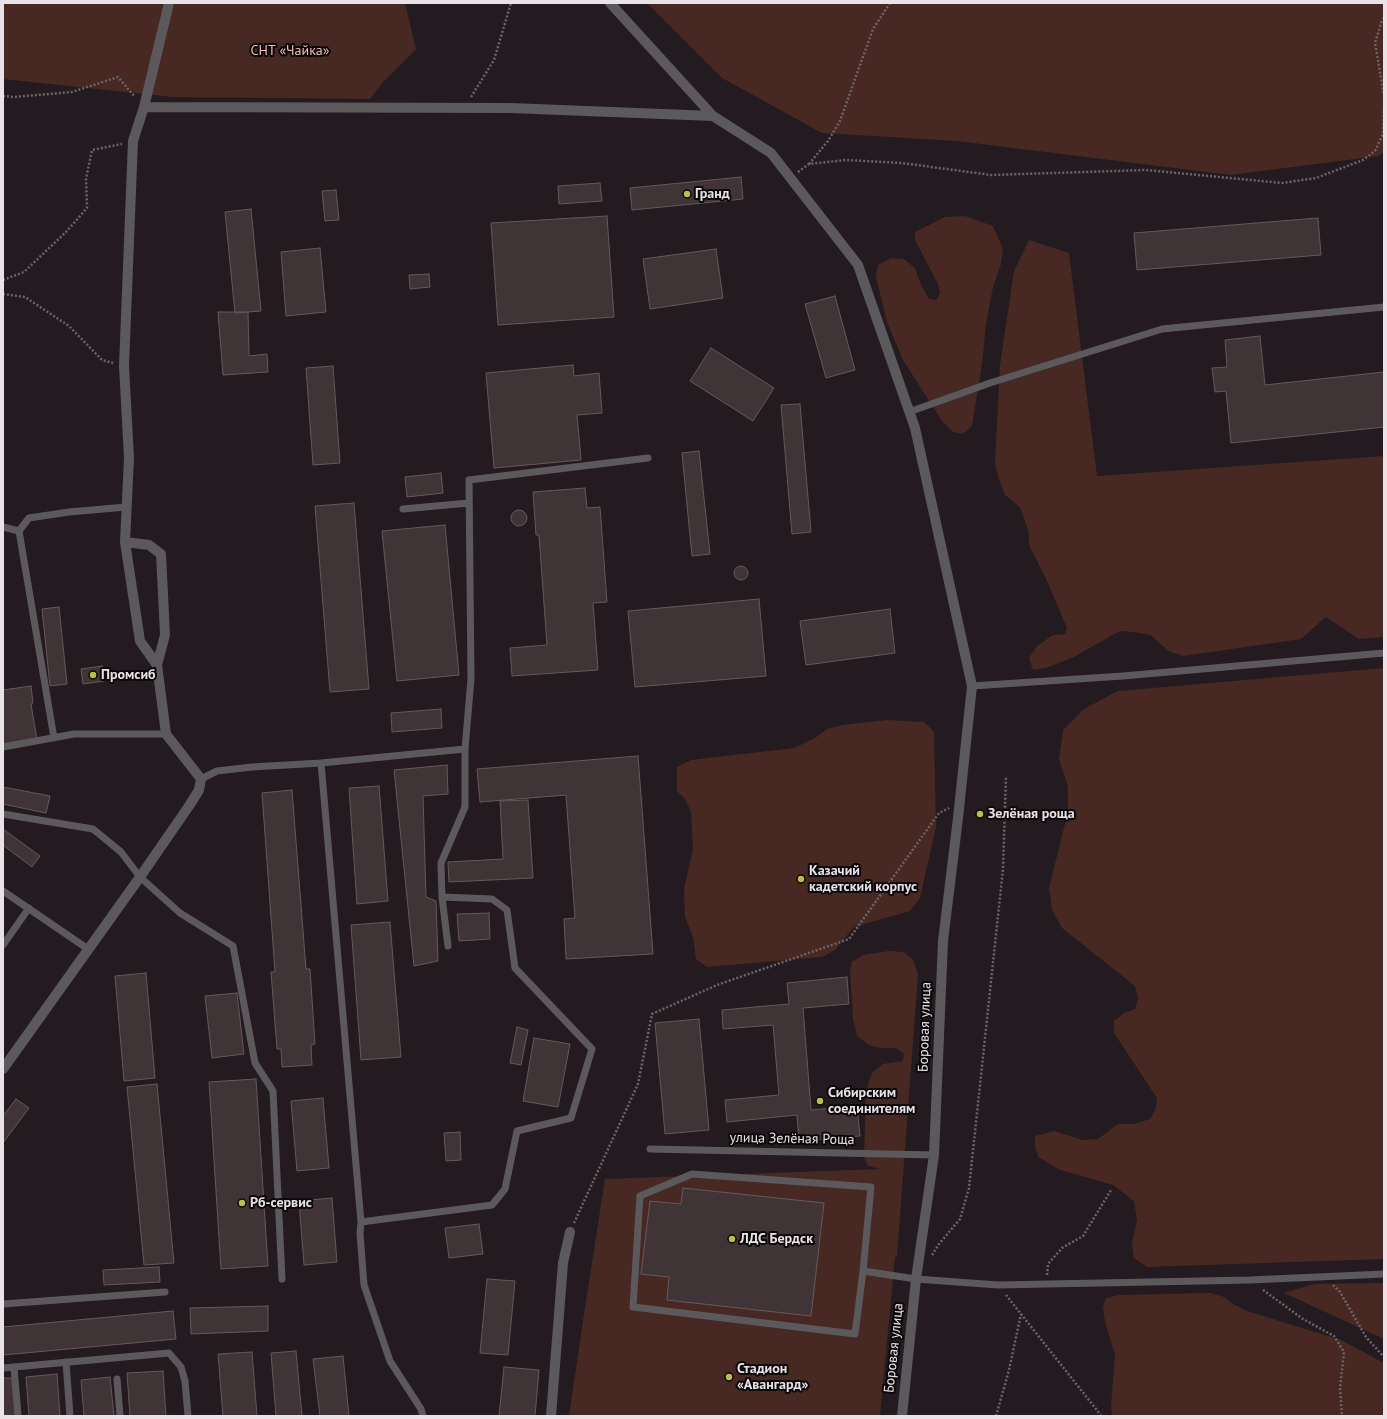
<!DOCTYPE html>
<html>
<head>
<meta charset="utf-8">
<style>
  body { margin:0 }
  #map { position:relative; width:1387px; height:1419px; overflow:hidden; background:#231b20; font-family:"PT Sans",sans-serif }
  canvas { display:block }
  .frame { position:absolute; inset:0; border:4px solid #e9e3e7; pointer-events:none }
</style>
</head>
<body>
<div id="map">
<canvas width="1387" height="1419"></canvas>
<div class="frame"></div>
</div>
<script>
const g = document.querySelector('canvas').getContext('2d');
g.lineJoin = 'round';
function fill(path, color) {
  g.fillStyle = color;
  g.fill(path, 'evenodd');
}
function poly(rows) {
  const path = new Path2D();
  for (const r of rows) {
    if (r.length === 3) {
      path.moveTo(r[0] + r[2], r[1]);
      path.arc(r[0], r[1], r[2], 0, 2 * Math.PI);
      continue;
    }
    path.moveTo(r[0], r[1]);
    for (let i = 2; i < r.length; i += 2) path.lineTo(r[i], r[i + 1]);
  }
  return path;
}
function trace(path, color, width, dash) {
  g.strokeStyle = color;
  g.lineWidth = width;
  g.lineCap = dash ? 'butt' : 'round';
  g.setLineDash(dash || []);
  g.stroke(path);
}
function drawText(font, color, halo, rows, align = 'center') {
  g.font = font + ' "PT Sans",sans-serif';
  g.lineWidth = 4;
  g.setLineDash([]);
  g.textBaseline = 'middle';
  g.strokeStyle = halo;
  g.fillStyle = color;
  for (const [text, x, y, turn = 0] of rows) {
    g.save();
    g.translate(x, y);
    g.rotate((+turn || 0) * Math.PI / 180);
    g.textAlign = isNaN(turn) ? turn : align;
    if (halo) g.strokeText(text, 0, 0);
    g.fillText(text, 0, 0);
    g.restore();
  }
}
fill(poly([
  [3,3,405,3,416,49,383,82,370,99,172,97,3,79],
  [647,3,1384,3,1384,152,1378,156,1231,175,957,141,822,133,722,78],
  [965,216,993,226,1003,249,1001,264,993,287,986,324,982,364,972,426,963,434,953,432,942,421,903,360,887,322,876,277,878,265,891,258,904,259,915,268,921,285,929,299,936,300,940,293,938,284,915,240,915,232,945,217],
  [1029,240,1069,253,1097,476,1384,456,1384,637,1359,639,1326,617,1301,639,1183,656,1168,651,1151,635,1133,632,1120,631,1074,657,1046,668,1033,670,1029,658,1037,646,1053,635,1065,634,1067,628,1047,581,1029,545,1029,533,1020,507,1005,495,999,479,995,464,1000,365,1014,271],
  [1384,668,1384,1259,1147,1267,1134,1258,1132,1243,1137,1220,1134,1201,1113,1185,1060,1170,1038,1157,1035,1146,1035,1136,1054,1131,1083,1140,1098,1139,1118,1124,1134,1124,1150,1119,1156,1108,1157,1098,1114,1033,1114,1021,1124,1013,1135,1009,1138,998,1135,986,1062,928,1052,910,1049,888,1068,812,1068,787,1059,759,1063,730,1084,709,1118,691],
  [887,720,924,722,934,732,936,827,920,898,910,911,854,927,835,950,822,957,707,967,696,959,693,937,685,917,684,889,693,849,691,812,685,799,677,791,677,767,691,760,794,748,815,738,827,729,842,725],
  [889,951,904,952,913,960,918,974,897,1256,895,1257,880,1416,569,1416,584,1314,605,1179,880,1169,868,1166,864,1157,866,1091,872,1073,883,1064,902,1061,904,1056,903,1053,896,1048,880,1048,869,1045,857,1036,853,1019,850,971,852,962,863,955],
  [1384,1283,1384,1339,1284,1293,1314,1284],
  [1211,1293,1224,1297,1233,1304,1247,1311,1341,1340,1384,1363,1384,1416,1112,1416,1111,1405,1115,1355,1105,1322,1103,1308,1106,1298,1119,1295]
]), '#472822');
const building = poly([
  [741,177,743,199,632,210,630,188,741,177],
  [600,183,602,201,559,204,558,186,600,183],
  [336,190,339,220,325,221,322,191,336,190],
  [251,209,261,311,235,313,225,212,251,209],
  [607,216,614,317,498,325,491,223,607,216],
  [1318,218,1321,255,1137,270,1134,233,1318,218],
  [320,248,326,312,286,316,281,252,320,248],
  [716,249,723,298,650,309,643,259,716,249],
  [429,274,430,287,410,289,409,275,429,274],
  [835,296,855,370,826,378,805,304,835,296],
  [218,312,248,312,249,356,267,354,268,372,223,375,218,312],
  [1260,336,1265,385,1384,372,1384,427,1231,443,1226,391,1215,392,1212,368,1227,367,1225,340,1260,336],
  [711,348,774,388,753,421,690,381,711,348],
  [573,365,574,376,599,373,602,413,577,415,581,460,494,468,486,373,573,365],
  [333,366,340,463,313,465,306,368,333,366],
  [800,404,811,532,792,534,781,405,800,404],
  [699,451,710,554,692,556,682,453,699,451],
  [441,473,443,493,407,497,405,477,441,473],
  [585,488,587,508,600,507,607,602,593,603,598,670,512,676,510,648,547,645,539,535,536,535,533,492,585,488],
  [354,503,369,689,330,692,315,506,354,503],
  [519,518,8],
  [445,525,459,675,397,681,382,531,445,525],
  [741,573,7],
  [759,599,766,676,635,687,628,611,759,599],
  [59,607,67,684,50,686,42,609,59,607],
  [890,609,895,653,806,665,800,621,890,609],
  [102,666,104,681,83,684,81,669,102,666],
  [31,686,33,703,31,704,37,740,3,746,3,690,31,686],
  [441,709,442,728,392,732,391,713,441,709],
  [638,756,653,954,566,959,564,919,575,918,566,795,480,802,477,769,638,756],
  [447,765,448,794,423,796,426,897,436,901,438,961,414,966,394,770,447,765],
  [379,786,388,901,357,904,349,788,379,786],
  [3,787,50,796,46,813,3,804,3,787],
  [292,790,306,969,310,969,315,1044,311,1045,312,1065,282,1067,281,1049,277,1049,271,972,275,972,262,793,292,790],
  [528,800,533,878,449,882,448,862,503,859,500,801,528,800],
  [3,829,40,856,32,867,3,845,3,829],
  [489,913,490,939,459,941,457,914,489,913],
  [390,922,401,1057,361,1060,351,925,390,922],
  [146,973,155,1078,124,1081,115,976,146,973],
  [847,977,849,1004,803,1008,811,1110,857,1106,860,1136,799,1141,797,1115,727,1122,725,1100,779,1095,773,1025,723,1029,722,1010,789,1004,787,983,847,977],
  [237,993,244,1054,212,1058,205,996,237,993],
  [699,1019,709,1130,665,1134,655,1023,699,1019],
  [517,1027,528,1030,521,1065,510,1063,517,1027],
  [534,1038,570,1044,558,1107,523,1101,534,1038],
  [256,1079,268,1266,221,1269,209,1082,256,1079],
  [157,1084,174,1263,144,1265,127,1087,157,1084],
  [323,1098,329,1168,297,1171,291,1101,323,1098],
  [16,1099,29,1108,3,1143,3,1116,16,1099],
  [460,1132,461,1160,446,1161,444,1133,460,1132],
  [683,1188,824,1203,811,1316,667,1300,669,1277,641,1274,650,1201,681,1204,683,1188],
  [332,1198,337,1262,304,1265,299,1201,332,1198],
  [479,1224,483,1254,449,1258,445,1228,479,1224],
  [159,1267,160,1282,104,1285,103,1270,159,1267],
  [487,1279,515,1281,508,1355,480,1353,487,1279],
  [268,1306,268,1331,191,1334,190,1308,268,1306],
  [173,1311,176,1339,3,1355,3,1327,173,1311],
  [296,1351,302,1416,276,1416,271,1353,296,1351],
  [252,1352,257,1416,223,1416,218,1354,252,1352],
  [343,1356,349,1416,320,1416,313,1359,343,1356],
  [504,1367,539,1370,535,1416,499,1416,504,1367],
  [163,1371,166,1416,130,1416,127,1373,163,1371],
  [57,1374,60,1416,29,1416,26,1377,57,1374],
  [110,1377,114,1416,84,1416,81,1380,110,1377],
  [3,1378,14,1378,17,1416,3,1416,3,1378]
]);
fill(building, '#403436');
trace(building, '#66595c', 1);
trace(poly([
  [1384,18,1382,20,1375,43,1384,95],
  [3,96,14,97,72,92,118,77,135,97],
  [471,97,494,60,511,3],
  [809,164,828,141,840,121,873,29,890,3],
  [798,172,809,164,846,160,902,163,991,175,1146,170,1282,183,1316,178,1363,160,1375,151,1383,134,1384,107],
  [3,280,24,272,66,232,87,208,86,179,92,150,122,144],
  [3,294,25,297,69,326,102,360,113,363],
  [574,1223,638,1084,652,1014,717,985,849,939,939,813,949,808],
  [932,1255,939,1244,960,1219,969,1188,1003,869,1006,776],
  [1047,1275,1048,1264,1062,1248,1083,1236,1111,1190],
  [1333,1285,1340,1292,1366,1337,1384,1357],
  [1263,1290,1303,1319,1334,1336,1344,1352,1340,1388,1342,1416],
  [1006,1295,1096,1409,1101,1416],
  [996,1416,1009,1370,1021,1314]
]), '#6b6469', 2.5, [2, 2]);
trace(poly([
  [909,412,990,383,1162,329,1384,307],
  [403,509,469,503],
  [3,527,19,531,54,738],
  [19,531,29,518,69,512,126,507],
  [972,686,1123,676,1384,653],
  [3,747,74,734,166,734],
  [321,763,361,1222,492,1205,505,1189,517,1131,571,1118,592,1049,515,968,507,910,492,899,442,897],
  [201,779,217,771,252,767,321,763,465,749],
  [3,814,93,829,121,852,140,877,180,913,233,946,255,1063,273,1091,282,1279],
  [3,891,88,949],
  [3,945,29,908],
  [448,946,442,897,441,863,465,807,465,749,471,679,469,480,648,458],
  [650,1149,934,1155],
  [361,1222,360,1233,364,1285,390,1361,421,1409,423,1416],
  [863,1271,871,1187,692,1174,640,1196,633,1307,855,1334,863,1271,916,1279,998,1285,1250,1280,1384,1274],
  [3,1304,165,1292],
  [66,1362,70,1416],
  [14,1367,18,1416],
  [3,1368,169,1353,181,1367,185,1381,188,1416],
  [117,1379,120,1416]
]), '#5c595d', 7);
trace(poly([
  [610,3,713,116,771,153,858,265,915,428,972,686,958,818,943,941,934,1155,916,1279,902,1416],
  [144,107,510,108,713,116],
  [125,542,140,641,157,665],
  [3,1069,140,877,189,806,199,790,201,779,166,734,157,665,165,635,161,554,149,545,125,542,129,458,124,366,133,141,144,107,169,3],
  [551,1416,563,1263,570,1232]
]), '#5c595d', 10);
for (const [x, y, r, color] of [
  [687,194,4,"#b9c046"],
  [93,675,4,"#b9c046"],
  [980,814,4,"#b9c046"],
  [801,879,4,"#b9c046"],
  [820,1101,4,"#b9c046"],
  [242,1203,4,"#b9c046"],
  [732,1239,4,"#b9c046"],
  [729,1377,4,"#b9c046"]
]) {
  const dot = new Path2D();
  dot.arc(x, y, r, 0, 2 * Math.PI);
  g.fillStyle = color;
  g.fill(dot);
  trace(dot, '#0a0709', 1.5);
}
drawText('14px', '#f6c0b5', '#0a0709', [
  ["СНТ «Чайка»",290,51]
]);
drawText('bold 14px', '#e9e3e7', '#0a0709', [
  ["Гранд",695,194],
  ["Промсиб",101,675],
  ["Зелёная роща",988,814],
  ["Казачий",809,871],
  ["кадетский корпус",809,887],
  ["Сибирским",828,1093],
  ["соединителям",828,1109],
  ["Рб-сервис",250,1203],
  ["ЛДС Бердск",740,1239],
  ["Стадион",737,1369],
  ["«Авангард»",737,1385]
], 'left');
drawText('14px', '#e9e3e7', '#0a0709', [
  ["Боровая улица",925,1027,-88],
  ["улица Зелёная Роща",792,1139,1],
  ["Боровая улица",894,1348,-84]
]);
</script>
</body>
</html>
